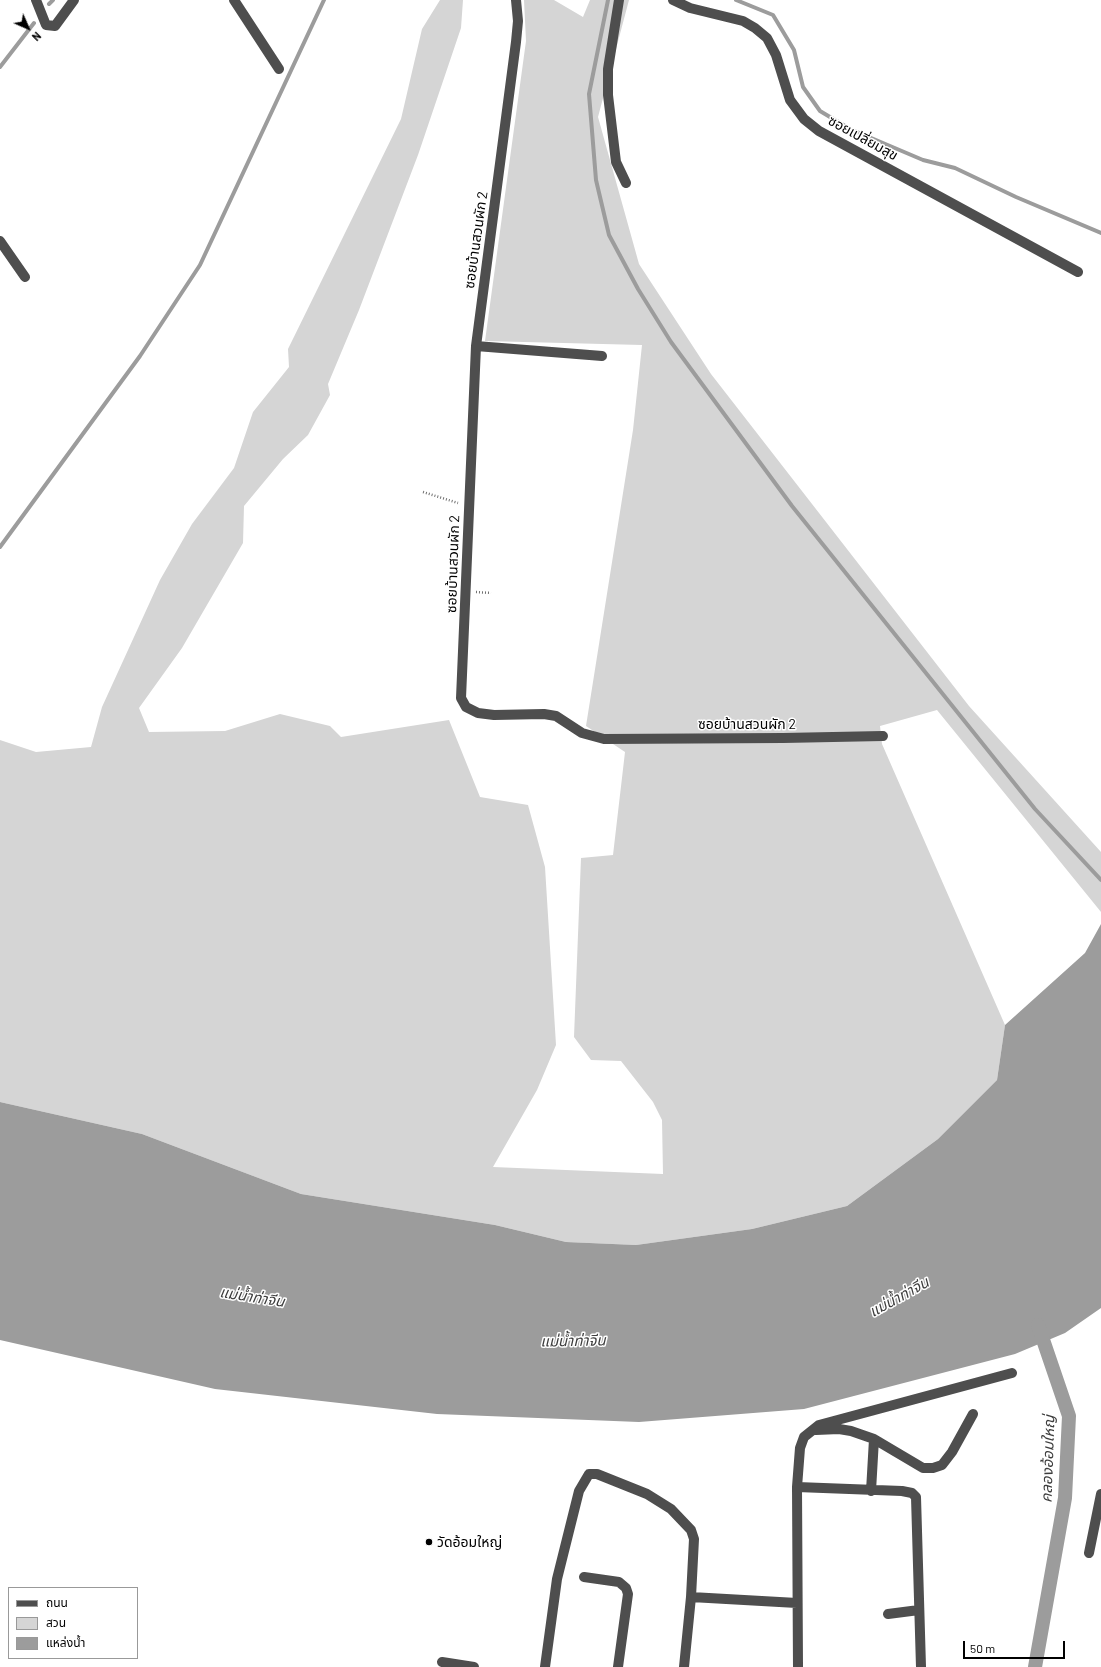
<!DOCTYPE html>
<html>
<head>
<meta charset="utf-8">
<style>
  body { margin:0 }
  #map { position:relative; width:1101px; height:1667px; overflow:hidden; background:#fff; font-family:Barlow,"Noto Sans Thai",sans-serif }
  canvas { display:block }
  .legend { position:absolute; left:8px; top:1587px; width:130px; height:72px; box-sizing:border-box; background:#fff; border:1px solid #999; margin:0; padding:5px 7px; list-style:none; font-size:12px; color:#000 }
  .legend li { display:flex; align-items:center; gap:8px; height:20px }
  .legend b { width:20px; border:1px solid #999 }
  .north { position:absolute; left:8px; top:8px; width:40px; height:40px; -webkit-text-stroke:3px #fff; paint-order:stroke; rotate:135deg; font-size:11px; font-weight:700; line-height:16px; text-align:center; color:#000 }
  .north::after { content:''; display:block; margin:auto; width:14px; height:18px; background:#000; clip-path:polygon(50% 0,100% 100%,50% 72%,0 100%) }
  .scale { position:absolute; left:963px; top:1641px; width:102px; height:18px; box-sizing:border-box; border:2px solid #000; border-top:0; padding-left:5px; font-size:12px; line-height:14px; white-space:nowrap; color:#000; -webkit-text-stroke:3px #fff; paint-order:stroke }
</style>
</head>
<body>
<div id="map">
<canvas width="1101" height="1667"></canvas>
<ul class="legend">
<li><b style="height:5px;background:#4e4e4e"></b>ถนน</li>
<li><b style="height:11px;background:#d5d5d5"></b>สวน</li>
<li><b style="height:11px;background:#9c9c9c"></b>แหล่งน้ำ</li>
</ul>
<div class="north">N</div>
<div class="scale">50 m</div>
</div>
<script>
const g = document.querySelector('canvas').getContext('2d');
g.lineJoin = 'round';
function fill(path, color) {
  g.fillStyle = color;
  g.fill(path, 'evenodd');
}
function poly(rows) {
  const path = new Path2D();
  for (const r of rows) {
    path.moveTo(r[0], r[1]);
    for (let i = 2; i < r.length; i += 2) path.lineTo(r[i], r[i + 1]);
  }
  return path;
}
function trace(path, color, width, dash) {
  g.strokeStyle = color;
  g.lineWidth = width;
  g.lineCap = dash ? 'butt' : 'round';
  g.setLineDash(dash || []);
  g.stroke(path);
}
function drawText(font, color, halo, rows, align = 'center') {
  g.font = font + ' Barlow,"Noto Sans Thai",sans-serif';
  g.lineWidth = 3;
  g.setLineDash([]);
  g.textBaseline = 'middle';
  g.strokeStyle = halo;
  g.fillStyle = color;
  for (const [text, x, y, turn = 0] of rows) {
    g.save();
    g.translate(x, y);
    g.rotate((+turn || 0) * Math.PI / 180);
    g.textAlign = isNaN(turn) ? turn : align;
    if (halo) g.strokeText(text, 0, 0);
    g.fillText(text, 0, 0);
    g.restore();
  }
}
fill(poly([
  [440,0,463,0,461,28,418,155,359,310,328,384,330,395,308,435,283,459,244,506,243,543,182,648,139,708,149,732,225,731,280,714,330,726,341,737,449,720,480,797,528,805,545,867,556,1045,537,1090,493,1167,663,1174,662,1120,653,1102,621,1061,591,1060,574,1037,581,858,613,855,625,752,586,726,633,430,642,345,485,341,526,41,524,0,554,0,583,17,590,0,629,0,598,117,639,264,711,374,969,706,1101,852,1101,912,937,710,880,726,882,744,1005,1025,997,1080,938,1139,847,1206,752,1229,636,1245,566,1242,495,1225,301,1194,142,1134,0,1102,0,740,36,752,91,747,102,707,160,580,192,524,234,468,253,412,289,367,288,349,401,119,422,29]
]), '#d5d5d5');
fill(poly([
  [1101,924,1101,1308,1065,1333,1015,1354,804,1409,639,1422,437,1414,215,1389,0,1340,0,1102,142,1134,301,1194,495,1225,566,1242,636,1245,752,1229,847,1206,938,1139,997,1080,1005,1025,1085,953]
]), '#9c9c9c');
trace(poly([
  [608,0,589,94,596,180,609,235,638,289,671,342,792,506,1035,809,1101,880],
  [736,0,773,15,794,50,803,87,820,111,850,129,923,160,955,168,1016,197,1101,233],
  [49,4,53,0],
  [0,67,34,23],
  [0,547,140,356,200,265,324,0]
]), '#9c9c9c', 4);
trace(poly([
  [1035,1667,1065,1498,1069,1416,1038,1325]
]), '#9c9c9c', 14);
trace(poly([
  [423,492,458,503],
  [476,592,491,593]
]), '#707070', 2.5, [1, 2]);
trace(poly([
  [36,0,46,25,55,26,74,0],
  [234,0,279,69],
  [516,0,518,21,516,42,476,346,461,698,466,707,478,713,494,715,544,714,556,716,582,733,604,739,783,738,883,736],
  [619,0,608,69,608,95,616,162,626,183],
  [673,0,690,8,743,21,755,28,767,38,776,55,790,100,804,119,819,131,1078,272],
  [0,241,25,277],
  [476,346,602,356],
  [816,1430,839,1429,851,1431,874,1439,923,1468,933,1468,942,1465,952,1452,973,1414],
  [797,1487,902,1491,912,1493,916,1497,921,1667],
  [871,1491,874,1439],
  [1089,1553,1101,1494],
  [584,1577,619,1582,626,1588,628,1594,618,1667],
  [691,1597,797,1603],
  [888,1614,919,1610],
  [442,1662,474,1667],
  [545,1667,557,1579,579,1491,589,1474,597,1474,647,1494,671,1509,691,1530,694,1539,691,1597,684,1667],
  [798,1667,797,1487,800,1448,804,1437,819,1425,1012,1373]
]), '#4e4e4e', 10);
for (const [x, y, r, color] of [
  [429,1542,4,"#000"]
]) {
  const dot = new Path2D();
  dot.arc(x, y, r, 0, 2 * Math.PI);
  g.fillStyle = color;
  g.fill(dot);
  trace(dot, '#fff', 1.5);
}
drawText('14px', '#000', '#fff', [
  ["ซอยเปลี่ยมสุข",863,138,29],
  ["ซอยบ้านสวนผัก 2",476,240,-82],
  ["ซอยบ้านสวนผัก 2",453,564,-88],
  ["ซอยบ้านสวนผัก 2",747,724]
]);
drawText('14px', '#000', '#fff', [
  ["วัดอ้อมใหญ่",437,1542]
], 'left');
drawText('italic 15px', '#3d3d3d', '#fff', [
  ["แม่น้ำท่าจีน",252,1297,9],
  ["แม่น้ำท่าจีน",899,1297,-29],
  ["แม่น้ำท่าจีน",573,1341,-1],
  ["คลองอ้อมใหญ่",1048,1459,-88]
]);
</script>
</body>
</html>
